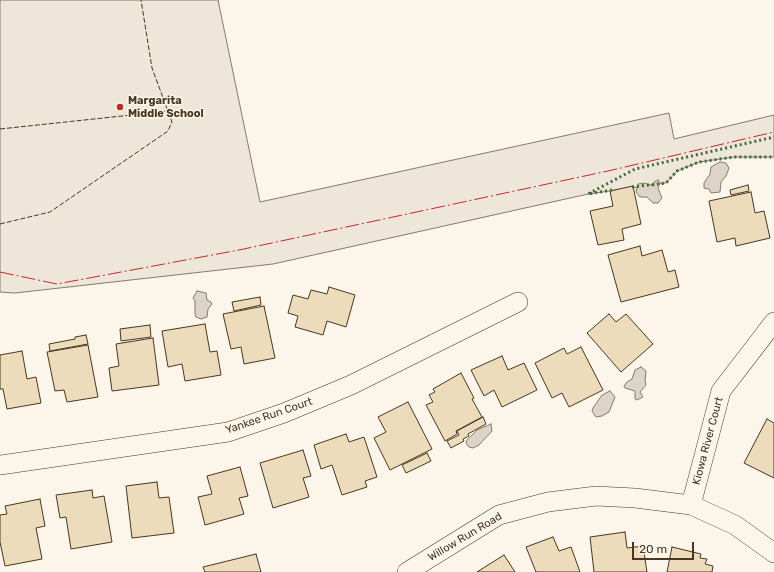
<!DOCTYPE html>
<html>
<head>
<meta charset="utf-8">
<style>
  body { margin:0 }
  #map { position:relative; width:774px; height:572px; overflow:hidden; background:#fbf6e9; font-family:Rubik,sans-serif }
  canvas { display:block }
  .scale { position:absolute; left:632px; top:542px; width:62px; height:18px; box-sizing:border-box; border:2px solid #4a3520; border-top:0; padding-left:5px; font-size:12px; line-height:14px; white-space:nowrap; color:#4a3520; -webkit-text-stroke:3px #fbf6e9; paint-order:stroke }
</style>
</head>
<body>
<div id="map">
<canvas width="774" height="572"></canvas>
<div class="scale">20 m</div>
</div>
<script>
const g = document.querySelector('canvas').getContext('2d');
g.lineJoin = 'round';
function fill(path, color) {
  g.fillStyle = color;
  g.fill(path, 'evenodd');
}
function poly(rows) {
  const path = new Path2D();
  for (const r of rows) {
    path.moveTo(r[0], r[1]);
    for (let i = 2; i < r.length; i += 2) path.lineTo(r[i], r[i + 1]);
  }
  return path;
}
function trace(path, color, width, dash) {
  g.strokeStyle = color;
  g.lineWidth = width;
  g.lineCap = dash ? 'butt' : 'round';
  g.setLineDash(dash || []);
  g.stroke(path);
}
function drawText(font, color, halo, rows, align = 'center') {
  g.font = font + ' Rubik,sans-serif';
  g.lineWidth = 3;
  g.setLineDash([]);
  g.textBaseline = 'middle';
  g.strokeStyle = halo;
  g.fillStyle = color;
  for (const [text, x, y, turn = 0] of rows) {
    g.save();
    g.translate(x, y);
    g.rotate((+turn || 0) * Math.PI / 180);
    g.textAlign = isNaN(turn) ? turn : align;
    if (halo) g.strokeText(text, 0, 0);
    g.fillText(text, 0, 0);
    g.restore();
  }
}
const green = poly([
  [0,0,218,0,260,202,669,113,674,139,774,115,774,157,734,157,699,162,677,171,666,183,588,194,273,264,15,293,0,292,0,0]
]);
fill(green, '#ede6d9');
trace(green, '#887966', 1);
const water = poly([
  [720,162,726,163,729,168,726,176,721,182,720,192,711,193,709,189,704,188,704,183,710,174,711,167,720,162],
  [658,180,660,182,658,188,662,198,658,203,653,203,647,197,640,197,636,192,638,184,644,183,654,186,654,182,658,180],
  [197,291,206,293,207,300,211,302,212,304,208,309,207,317,201,319,196,317,195,314,195,301,193,298,197,291],
  [641,367,646,371,645,380,646,385,640,392,643,397,637,400,635,399,635,391,625,388,624,386,627,382,632,379,635,370,641,367],
  [610,391,615,397,609,412,602,416,596,417,592,411,593,408,602,395,610,391],
  [491,424,492,431,479,445,473,448,469,447,466,443,467,440,477,430,491,424]
]);
fill(water, '#dcd4c6');
trace(water, '#887966', 1);
const building = poly([
  [748,185,749,191,731,195,730,190,748,185],
  [633,186,641,224,622,229,624,240,598,245,590,211,613,206,610,191,633,186],
  [751,192,755,213,764,211,770,238,736,246,735,238,717,242,709,201,751,192],
  [640,246,642,256,662,250,668,272,675,270,679,287,621,302,608,255,640,246],
  [329,287,355,295,346,327,327,321,323,335,295,327,298,316,288,313,293,295,308,299,311,290,327,294,329,287],
  [260,297,261,305,234,311,232,302,260,297],
  [264,306,275,358,244,364,241,347,231,349,223,314,264,306],
  [609,314,616,322,626,314,653,344,621,372,587,333,609,314],
  [205,324,210,352,217,351,221,375,185,381,182,364,168,367,162,331,205,324],
  [150,325,151,337,121,341,120,329,150,325],
  [86,335,88,344,50,351,49,344,75,339,75,337,86,335],
  [153,338,159,385,112,391,109,368,119,366,116,344,153,338],
  [88,345,98,397,67,402,64,390,55,391,47,352,88,345],
  [581,347,603,390,569,407,562,393,552,398,535,363,564,348,567,354,581,347],
  [22,351,27,379,36,377,41,403,7,409,3,389,0,389,0,355,22,351],
  [502,356,508,370,524,363,537,390,502,407,494,390,484,396,471,370,502,356],
  [461,373,474,398,472,399,482,417,456,431,457,434,445,441,426,405,433,402,429,395,435,392,433,389,461,373],
  [408,402,432,449,390,470,374,438,386,432,378,417,408,402],
  [483,417,486,424,468,434,469,436,463,439,464,441,451,448,447,441,459,435,457,431,483,417],
  [767,419,774,423,774,478,744,463,767,419],
  [346,434,349,442,364,437,377,477,365,481,367,487,342,495,332,465,321,469,314,445,346,434],
  [303,450,311,476,303,478,309,497,273,508,260,463,303,450],
  [427,453,431,461,406,473,402,465,427,453],
  [240,467,248,496,239,498,244,514,205,525,198,497,212,494,207,476,240,467],
  [157,482,159,498,169,497,174,533,132,538,126,486,157,482],
  [92,490,93,498,104,496,112,542,71,549,66,517,60,518,56,495,92,490],
  [40,499,45,526,36,528,42,559,5,566,0,542,0,515,7,514,5,506,40,499],
  [625,532,627,548,643,546,647,572,594,572,590,537,625,532],
  [553,537,559,551,571,547,580,572,536,572,526,547,553,537],
  [672,547,701,554,700,558,707,559,705,564,713,566,712,572,667,572,672,547],
  [256,554,261,572,205,572,203,567,256,554],
  [504,555,515,572,477,572,504,555]
]);
fill(building, '#ecdcbc');
trace(building, '#4a3520', 1);
const street = poly([
  [0,465,228,432,284,413,351,385,518,302],
  [691,505,721,391,774,322],
  [407,572,499,515,548,502,596,496,635,498,691,505,735,525,774,553]
]);
trace(street, '#4a3520', 20);
trace(street, '#fbf6e9', 19);
trace(poly([
  [632,187,666,183,677,171,699,162,734,157,774,157],
  [612,190,588,194,635,169,774,137]
]), '#436837', 3, [2, 3]);
trace(poly([
  [0,129,169,111],
  [0,224,50,212,168,131,172,122,152,68,141,0]
]), '#4a3520', 1, [5, 2]);
trace(poly([
  [0,272,57,284,239,250,608,171,774,132]
]), '#c62828', 1, [14, 3, 2, 3]);
for (const [x, y, r, color] of [
  [120,107,4,"#c62828"]
]) {
  const dot = new Path2D();
  dot.arc(x, y, r, 0, 2 * Math.PI);
  g.fillStyle = color;
  g.fill(dot);
  trace(dot, '#fbf6e9', 1.5);
}
drawText('bold 11px', '#4a3520', '#fbf6e9', [
  ["Margarita",128,101],
  ["Middle School",128,114]
], 'left');
drawText('11px', '#4a3520', '#fbf6e9', [
  ["Yankee Run Court",269,416,-19],
  ["Kiowa River Court",708,441,-75],
  ["Willow Run Road",465,537,-31]
]);
</script>
</body>
</html>
